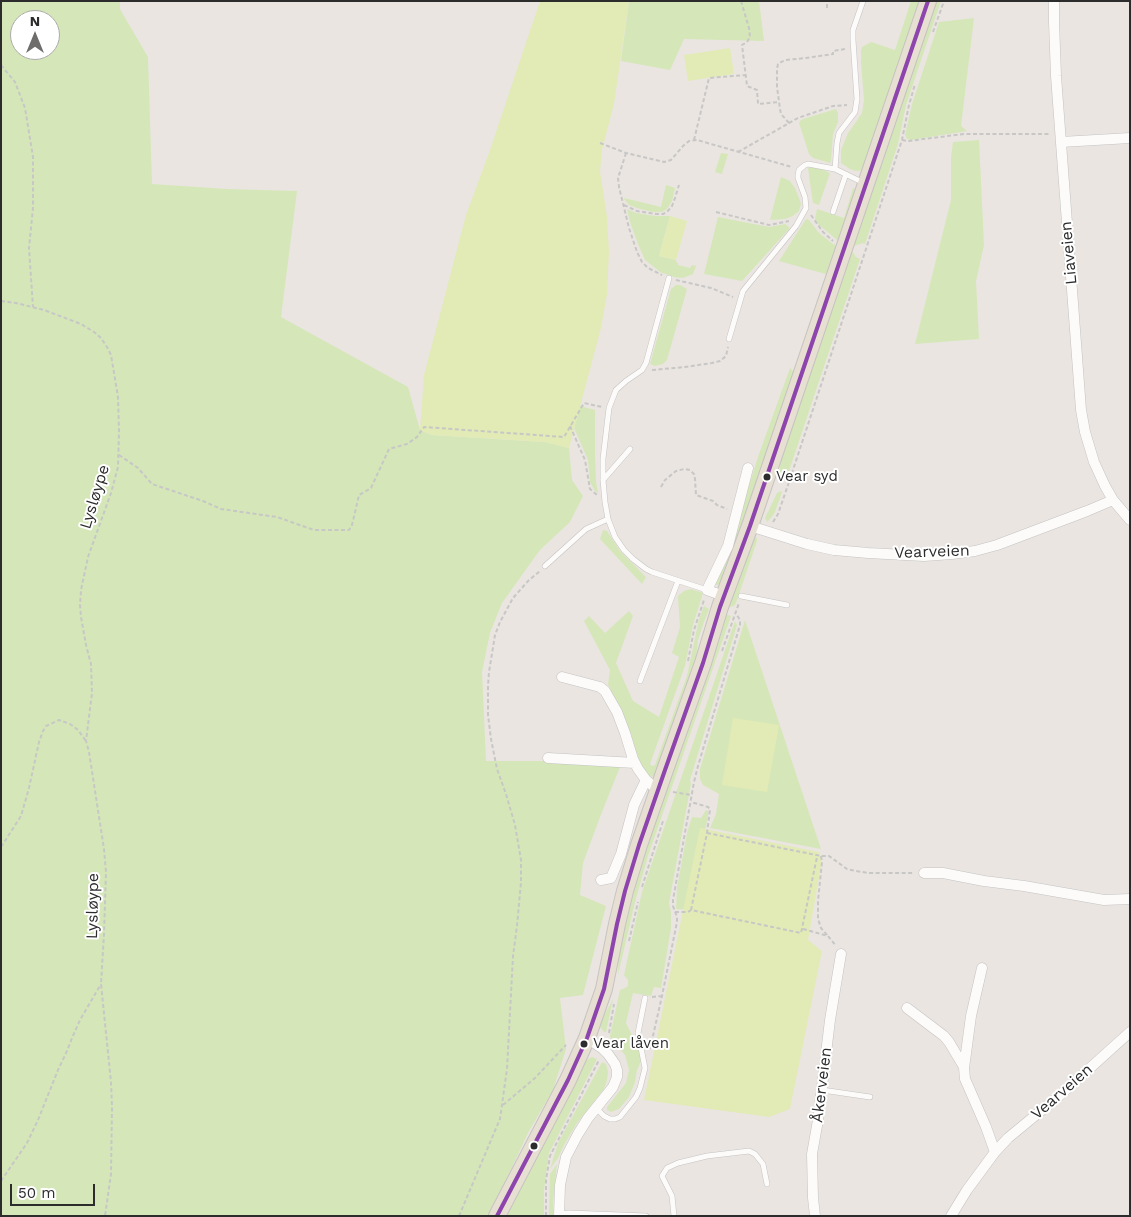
<!DOCTYPE html>
<html>
<head>
<meta charset="utf-8">
<style>
  body { margin:0 }
  #map { position:relative; width:1131px; height:1217px; overflow:hidden; background:#eae5e1; font-family:"Work Sans",sans-serif }
  canvas { display:block }
  .frame { position:absolute; inset:0; border:2px solid #2c2c2c; pointer-events:none }
  .north { position:absolute; left:10px; top:10px; width:50px; height:50px; box-sizing:border-box; background:#fff; border:1px solid #ababab; border-radius:50%; rotate:0deg; font-size:14px; font-weight:700; line-height:20px; text-align:center; color:#2c2c2c }
  .north::after { content:''; display:block; margin:auto; width:18px; height:22px; background:#6e6d6b; clip-path:polygon(50% 0,100% 100%,50% 72%,0 100%) }
  .scale { position:absolute; left:10px; top:1184px; width:85px; height:22px; box-sizing:border-box; border:2px solid #2c2c2c; border-top:0; padding-left:6px; font-size:15px; line-height:18px; white-space:nowrap; color:#2c2c2c; -webkit-text-stroke:4px #fff; paint-order:stroke }
</style>
</head>
<body>
<div id="map">
<canvas width="1131" height="1217"></canvas>
<div class="frame"></div>
<div class="north">N</div>
<div class="scale">50 m</div>
</div>
<script>
const g = document.querySelector('canvas').getContext('2d');
g.lineJoin = 'round';
function fill(path, color) {
  g.fillStyle = color;
  g.fill(path, 'evenodd');
}
function poly(rows) {
  const path = new Path2D();
  for (const r of rows) {
    path.moveTo(r[0], r[1]);
    for (let i = 2; i < r.length; i += 2) path.lineTo(r[i], r[i + 1]);
  }
  return path;
}
function trace(path, color, width, dash) {
  g.strokeStyle = color;
  g.lineWidth = width;
  g.lineCap = dash ? 'butt' : 'round';
  g.setLineDash(dash || []);
  g.stroke(path);
}
function drawText(font, color, halo, rows, align = 'center') {
  g.font = font + ' "Work Sans",sans-serif';
  g.lineWidth = 4;
  g.setLineDash([]);
  g.textBaseline = 'middle';
  g.strokeStyle = halo;
  g.fillStyle = color;
  for (const [text, x, y, turn = 0] of rows) {
    g.save();
    g.translate(x, y);
    g.rotate((+turn || 0) * Math.PI / 180);
    g.textAlign = isNaN(turn) ? turn : align;
    if (halo) g.strokeText(text, 0, 0);
    g.fillText(text, 0, 0);
    g.restore();
  }
}
fill(poly([
  [1,1,120,1,120,9,148,57,152,184,227,189,297,191,281,317,408,387,420,430,432,435,545,442,569,448,572,480,583,496,570,522,540,550,502,603,490,633,482,672,486,761,563,761,620,767,600,817,583,863,580,895,606,906,583,995,560,998,566,1049,553,1090,529,1131,489,1216,1,1216],
  [20,20,50,20,50,50,20,50],
  [629,1,759,1,764,41,684,39,670,70,621,61],
  [911,1,921,1,865,170,856,171,850,169,841,163,841,150,848,133,858,119,862,113,863,106,864,100,861,63,861,50,862,47,871,42,895,50],
  [935,1,941,1,906,105,898,144,865,244,863,243,854,246,852,251,856,257,860,259,786,480,779,479,781,454],
  [974,18,961,126,967,131,911,140,907,139,905,135,912,104,939,22],
  [836,109,838,113,838,122,833,134,831,160,830,163,813,158,809,154,799,123,800,121,803,119],
  [979,140,984,245,976,281,979,339,915,344,951,200,951,157,953,142],
  [721,153,728,154,722,174,715,172],
  [811,167,819,168,830,173,819,205,813,203,812,197,808,168],
  [781,177,790,181,795,188,799,198,801,204,799,211,793,216,785,219,770,220],
  [666,185,675,188,672,201,667,209,662,212,653,212,640,209,629,205,624,199,624,198,661,207],
  [853,188,856,190,829,275,779,261,806,219,809,220,819,233,833,244,836,245,837,240,818,224,815,219,817,209,844,218],
  [627,209,636,213,655,216,670,216,659,256,676,260,676,262,678,263,678,265,690,268,692,265,696,266,693,274,683,278,674,277,660,272,645,260,638,244,630,222],
  [718,217,769,227,785,224,789,227,789,229,742,281,704,274],
  [676,285,680,285,687,289,667,360,663,364,655,366,650,364,671,289],
  [790,368,794,372,723,582,717,585,715,584,715,581,733,536,759,454],
  [580,406,595,410,595,453,596,482,598,493,595,491,590,482,588,460,574,428],
  [781,491,782,492,775,512,771,518,767,522,765,518,777,493],
  [603,530,607,531,620,551,646,577,642,584,600,539],
  [756,538,757,538,757,541,736,603,734,606,730,607,728,606,753,540],
  [691,589,703,593,693,625,685,666,650,764,652,766,655,765,687,676,699,619,704,606,709,609,704,622,698,640,696,658,656,777,647,776,643,773,608,684,610,670,584,621,589,616,605,633,629,611,633,616,616,663,633,701,659,717,679,657,672,653,680,627,678,596,684,591],
  [726,614,731,616,648,856,635,902,618,975,619,942,632,891,725,616],
  [745,620,821,849,710,828,716,814,719,794,703,785,700,779,700,769],
  [735,621,737,625,690,780,691,784,669,903,671,912,671,928,661,988,654,987,651,996,633,993,626,1023,643,1057,637,1070,635,1082,629,1097,619,1109,611,1112,607,1110,607,1107,626,1083,629,1070,625,1055,611,1039,610,1036,620,990,625,988,628,986,628,980,624,975,642,892],
  [706,810,708,811,708,816,689,910,676,909,677,888,687,833,692,817,701,818],
  [613,999,606,1032,604,1032,600,1027,601,1021],
  [592,1057,597,1059,549,1153,544,1190,544,1216,507,1216,530,1166,582,1064,588,1059],
  [602,1062,606,1064,608,1072,607,1080,604,1089,577,1123,564,1145,558,1158,550,1169,558,1143],
  [557,1164,553,1203,553,1216,549,1216,550,1174]
]), '#d5e7b8');
fill(poly([
  [540,1,629,1,614,104,602,150,600,171,607,217,609,252,607,294,601,328,569,448,545,442,432,435,420,430,424,375,466,215,490,150],
  [730,48,734,74,688,81,684,55],
  [670,216,687,221,676,260,659,256],
  [733,718,779,725,767,792,722,785],
  [700,828,819,852,822,860,808,940,822,951,790,1109,769,1117,644,1100]
]), '#e2ebb6');
const service = poly([
  [863,1,853,30,853,40,857,99,855,112,839,133,837,143,835,169,864,183],
  [833,212,846,174],
  [669,278,646,363,642,370,626,381,616,390,609,408,603,459,603,480,605,502,608,519,615,537,624,550,633,559,646,569,652,572,707,590],
  [729,339,743,291,796,226,806,208,805,197,798,178,798,175,799,170,805,165,808,164,835,169],
  [603,480,630,449],
  [545,566,586,529,608,519],
  [741,596,787,605],
  [640,681,678,581],
  [822,1090,870,1097],
  [596,1108,604,1116,610,1119,615,1119,620,1117,636,1097,640,1088,645,1068,638,1033,645,998],
  [559,1214,569,1213,646,1216],
  [674,1216,672,1196,662,1176,667,1168,678,1163,707,1156,749,1151,755,1154,763,1164,767,1184]
]);
const minor = poly([
  [1054,1,1054,22,1056,76,1081,410,1085,432,1094,462,1105,486,1113,500],
  [1061,142,1130,138],
  [750,526,807,544,834,550,868,553,924,556,952,554,975,551,997,545,1087,511,1113,500,1130,520],
  [724,596,707,590,728,546,748,468],
  [562,677,600,687,605,691,617,712,625,733,633,759,638,769,646,780,654,787,658,788],
  [548,758,635,763],
  [924,873,943,873,984,881,1024,886,1104,900,1130,899],
  [601,880,611,878,621,854,634,805,646,780],
  [982,968,971,1016,964,1068,965,1079,969,1088,986,1127,995,1152],
  [907,1008,944,1036,949,1042,964,1067],
  [559,1216,560,1185,566,1157,578,1134,588,1118,613,1087,617,1077,617,1070,615,1064,608,1054,603,1049,587,1038],
  [815,1216,813,1198,812,1154,818,1120,830,1020,841,954],
  [951,1216,967,1190,995,1152,1008,1138,1059,1096,1130,1032]
]);
const primary = poly([
  [497,1216,568,1080,587,1038,604,989,617,924,625,891,639,845,665,770,703,663,720,607,750,526,928,1]
]);
trace(service, '#c3c3c3', 6);
trace(minor, '#c3c3c3', 11);
trace(primary, '#c6c3c2', 18);
trace(poly([
  [741,1,749,28,750,37,747,42,742,45,747,86,757,90,758,104,779,102],
  [827,8,827,1],
  [933,32,944,1],
  [1,65,15,82,25,108,33,157,33,208,29,248,33,307],
  [789,123,781,114,780,109,777,87,777,69,778,64,785,60,806,58,833,54,833,51,845,49],
  [694,140,709,78,745,75],
  [902,140,908,141,964,134,1051,134],
  [600,143,626,153,664,162,671,160,683,146,689,141,697,140,792,167],
  [738,152,798,118,833,106,847,105],
  [626,153,618,178,619,187,629,228,637,252,642,262,648,268,662,275],
  [624,205,637,211,656,214,663,214,667,212,672,206,675,198,679,185],
  [716,212,769,225,789,221],
  [811,215,823,232,833,241],
  [676,280,711,288,733,297],
  [1,301,16,303,44,310,81,324,94,332,101,338,107,347,111,355,118,397,119,432,118,467,111,493,88,557,81,590,80,605,81,617,86,645,91,664,92,693,86,741,89,752,104,849,106,872,104,934,101,984,111,1082,112,1107,111,1174,105,1216],
  [652,370,685,367,712,363,720,361,726,356,728,347],
  [570,426,585,460,590,489,597,495],
  [119,455,138,468,152,484,203,501,221,509,277,517,314,530,349,530,352,525,359,495,371,488,389,449,407,444,417,437,424,427,564,437,584,403,602,407],
  [661,487,665,480,676,471,684,469,690,470,694,474,695,479,696,495,713,501,717,505,727,509],
  [773,522,778,514,788,485,902,140,909,105,915,84],
  [722,651,739,603],
  [688,661,694,630,704,600],
  [673,792,692,795],
  [707,833,821,856,829,856,847,869,856,871,869,873,914,873],
  [1,847,21,816,29,788,39,742,43,731,46,726,59,720,70,724,78,730,86,741],
  [821,856,822,862,818,901,818,919,821,928,828,936],
  [642,887,663,821],
  [691,910,707,833,710,809,708,807,691,802],
  [675,912,688,912,691,910,801,933,817,857],
  [803,929,828,936,836,946],
  [629,941,638,902],
  [652,997,662,996],
  [609,1033,614,1004],
  [650,1049,662,996,677,922,677,917,673,906,673,900,694,782,698,766,740,625,740,620,735,612],
  [503,1105,535,1078,566,1045],
  [1,1181,27,1143,38,1120,58,1070,67,1051,72,1038,80,1020,101,984],
  [459,1216,500,1119,507,1069,513,956,517,926,521,882,521,860,515,825,506,794,497,769,491,739,488,715,488,686,489,672,495,635,500,622,513,598,528,581,540,571],
  [546,1216,546,1180,550,1156,599,1060]
]), '#c7c7c6', 2, [4, 2.5]);
trace(service, '#fcfbfa', 5);
trace(minor, '#fcfbfa', 10);
trace(primary, '#e8dfd3', 16);
trace(poly([
  [497,1216,568,1080,587,1038,604,989,617,924,625,891,639,845,665,770,703,663,720,607,750,526,928,1]
]), '#8e44ad', 4);
for (const [x, y, r, color] of [
  [767,477,4.5,"#2c2c2c"],
  [584,1044,4.5,"#2c2c2c"],
  [534,1146,4.5,"#2c2c2c"]
]) {
  const dot = new Path2D();
  dot.arc(x, y, r, 0, 2 * Math.PI);
  g.fillStyle = color;
  g.fill(dot);
  trace(dot, '#fff', 2);
}
drawText('15px', '#2c2c2c', '#fff', [
  ["Vear syd",776,477],
  ["Vear låven",593,1044]
], 'left');
drawText('16px', '#2c2c2c', '#fff', [
  ["Liaveien",1069,253,-95],
  ["Lysløype",95,497,-73],
  ["Vearveien",932,552,-2],
  ["Lysløype",93,906,-89],
  ["Åkerveien",822,1085,-83],
  ["Vearveien",1062,1092,-41]
]);
</script>
</body>
</html>
